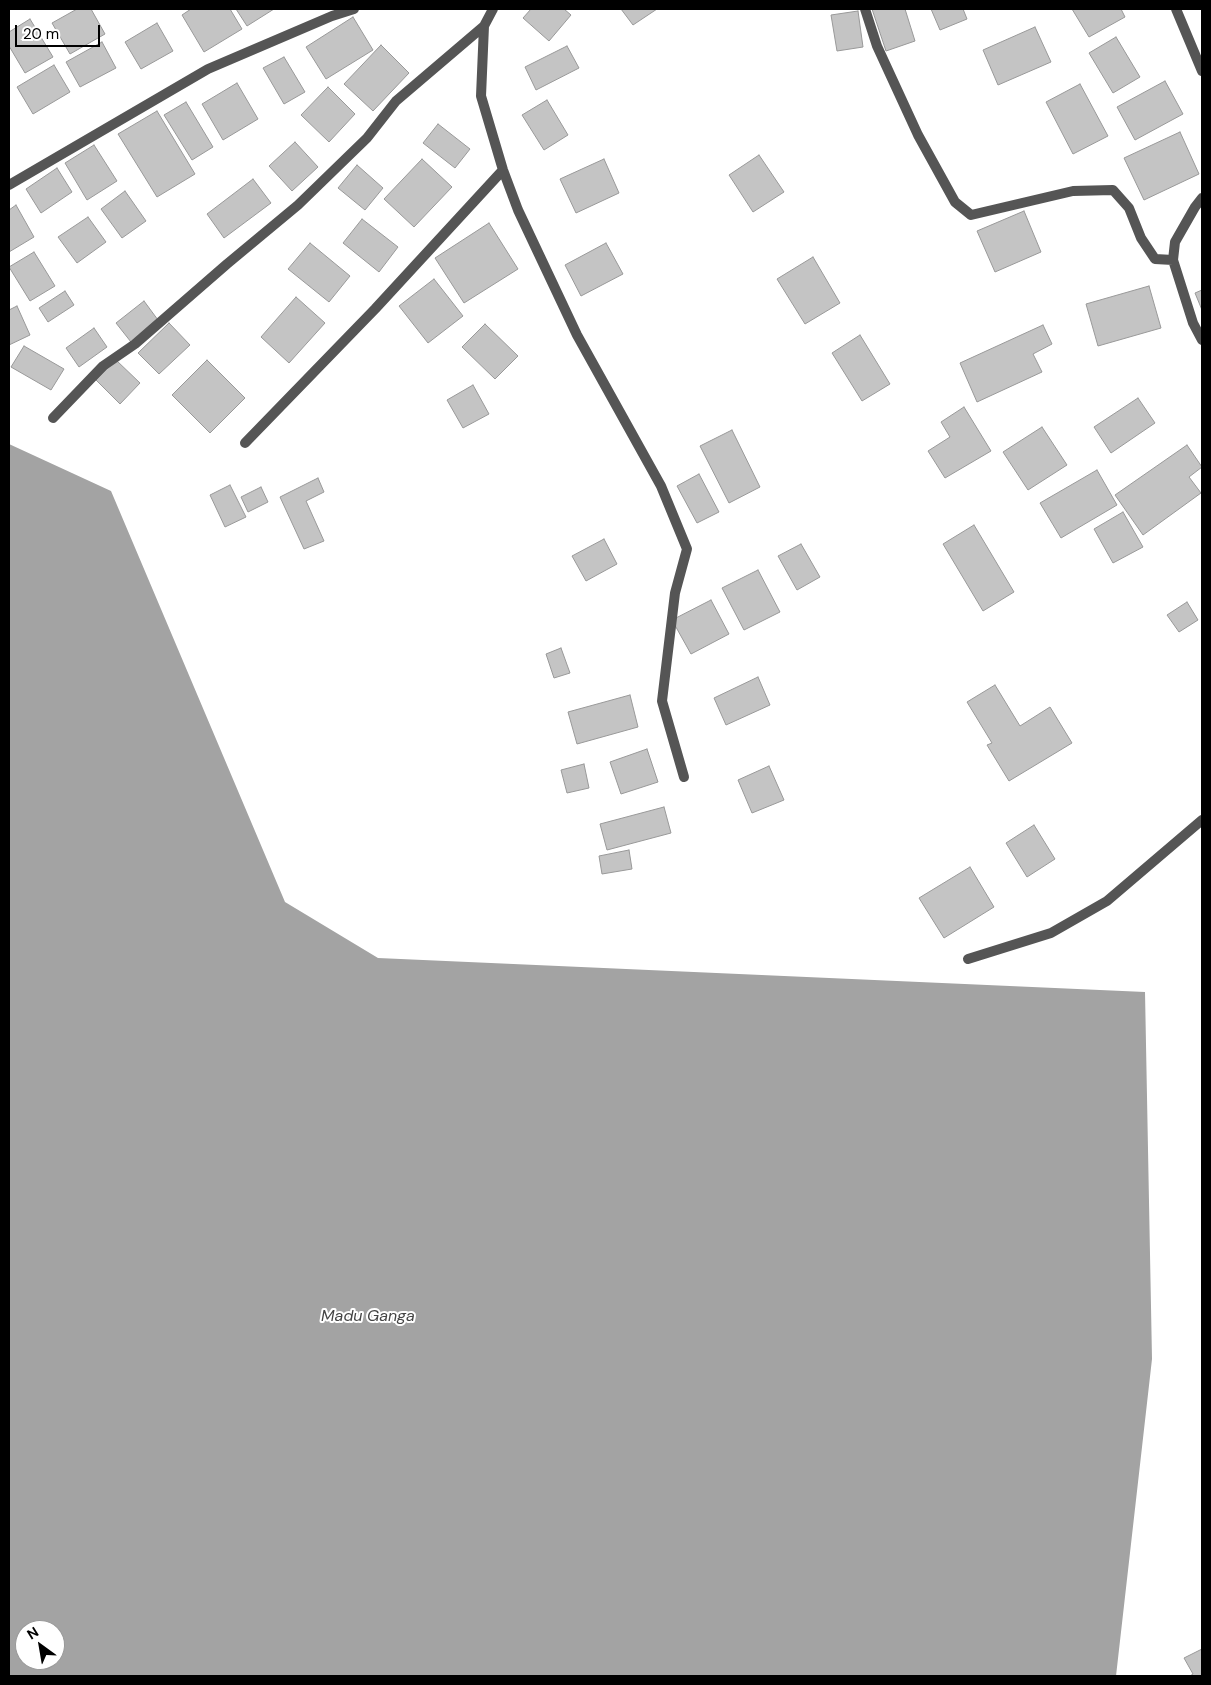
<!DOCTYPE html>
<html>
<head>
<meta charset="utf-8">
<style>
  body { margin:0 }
  #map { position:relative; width:1211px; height:1685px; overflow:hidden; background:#fff; font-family:"DM Sans",sans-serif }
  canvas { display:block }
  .frame { position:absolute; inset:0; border:10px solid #000; pointer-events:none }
  .north { position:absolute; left:15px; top:1620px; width:50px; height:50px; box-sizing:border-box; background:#fff; border:1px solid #999; border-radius:50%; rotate:328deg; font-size:14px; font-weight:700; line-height:20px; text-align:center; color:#000 }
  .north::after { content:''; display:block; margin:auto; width:18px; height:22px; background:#000; clip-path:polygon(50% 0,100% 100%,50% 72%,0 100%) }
  .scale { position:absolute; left:15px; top:25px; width:85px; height:22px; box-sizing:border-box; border:2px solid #000; border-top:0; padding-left:6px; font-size:15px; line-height:18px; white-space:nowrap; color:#000; -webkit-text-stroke:4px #fff; paint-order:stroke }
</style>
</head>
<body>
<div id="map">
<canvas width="1211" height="1685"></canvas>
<div class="frame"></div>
<div class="north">N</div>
<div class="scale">20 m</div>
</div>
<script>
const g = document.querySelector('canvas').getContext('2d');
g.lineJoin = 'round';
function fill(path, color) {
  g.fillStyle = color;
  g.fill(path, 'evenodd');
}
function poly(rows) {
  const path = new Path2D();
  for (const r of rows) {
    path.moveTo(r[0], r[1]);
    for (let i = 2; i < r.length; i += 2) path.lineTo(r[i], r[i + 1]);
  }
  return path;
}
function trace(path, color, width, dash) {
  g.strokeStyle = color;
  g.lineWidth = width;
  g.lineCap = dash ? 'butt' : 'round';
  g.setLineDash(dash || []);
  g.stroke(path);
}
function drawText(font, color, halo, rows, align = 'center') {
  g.font = font + ' "DM Sans",sans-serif';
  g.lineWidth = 4;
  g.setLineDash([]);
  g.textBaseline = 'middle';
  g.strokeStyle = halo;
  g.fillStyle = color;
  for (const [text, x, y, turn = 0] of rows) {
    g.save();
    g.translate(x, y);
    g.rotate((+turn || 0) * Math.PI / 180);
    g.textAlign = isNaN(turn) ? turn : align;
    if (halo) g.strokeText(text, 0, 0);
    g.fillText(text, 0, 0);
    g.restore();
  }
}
fill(poly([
  [9,444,111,491,285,902,378,958,1145,992,1152,1359,1116,1676,9,1676],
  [25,1630,55,1630,55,1660,25,1660]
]), '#a3a3a3');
const building = poly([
  [77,9,91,9,105,34,70,54,52,23,77,9],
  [191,9,230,9,242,29,204,52,182,15,191,9],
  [236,9,274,9,247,26,236,9],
  [531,9,564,9,571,15,549,41,523,18,531,9],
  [621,9,657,9,633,25,621,9],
  [872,9,905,9,915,41,886,51,872,9],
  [931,9,963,9,967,19,940,30,931,9],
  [1072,9,1121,9,1125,17,1089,37,1072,9],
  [858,11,863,47,837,51,831,15,858,11],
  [353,17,373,50,326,79,306,47,353,17],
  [30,19,53,57,25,73,9,46,9,32,30,19],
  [157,23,173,51,141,69,125,42,157,23],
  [1035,27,1051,62,998,85,983,50,1035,27],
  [1116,37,1140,77,1113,93,1089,53,1116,37],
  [102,42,116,68,80,87,66,62,102,42],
  [381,45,409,73,373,111,344,84,381,45],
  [567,46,579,68,536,90,525,67,567,46],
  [284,57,305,92,284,104,263,68,284,57],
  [54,65,70,92,33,114,17,87,54,65],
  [1165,81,1183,114,1135,140,1117,107,1165,81],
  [237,83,258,119,223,140,202,104,237,83],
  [1080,84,1108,136,1073,154,1046,102,1080,84],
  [328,87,355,114,329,142,301,115,328,87],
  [547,100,568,135,544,150,522,115,547,100],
  [186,102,213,147,192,160,164,115,186,102],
  [157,111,195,174,157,197,118,134,157,111],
  [438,124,470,149,455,168,423,143,438,124],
  [1180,132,1199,174,1144,200,1124,158,1180,132],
  [295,142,318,167,292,191,269,166,295,142],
  [94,145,117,181,87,200,65,163,94,145],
  [759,155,784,192,753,212,729,175,759,155],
  [422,159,452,187,414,227,384,199,422,159],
  [604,159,619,193,576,213,560,179,604,159],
  [357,165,383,188,365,210,338,188,357,165],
  [57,168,72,192,41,213,26,189,57,168],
  [253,179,271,203,224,238,207,214,253,179],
  [125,191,146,221,122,238,101,209,125,191],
  [16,205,34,237,9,252,9,210,16,205],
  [1024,211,1041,252,995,272,977,231,1024,211],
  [88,217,106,242,77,263,58,237,88,217],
  [362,219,398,247,379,272,343,243,362,219],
  [489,223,518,269,464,303,435,258,489,223],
  [310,243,350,276,329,302,288,269,310,243],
  [606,243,623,274,581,296,565,265,606,243],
  [34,252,55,286,30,301,9,267,34,252],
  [813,257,840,303,805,324,777,279,813,257],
  [434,279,463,316,428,343,399,306,434,279],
  [1149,286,1161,328,1098,346,1086,304,1149,286],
  [1202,290,1202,310,1195,293,1202,290],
  [65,291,74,305,48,322,39,308,65,291],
  [296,297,325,323,289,363,261,337,296,297],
  [144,301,158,320,131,342,116,323,144,301],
  [17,306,30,335,9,345,9,310,17,306],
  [169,323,190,345,159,374,138,353,169,323],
  [485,324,518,356,495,379,462,347,485,324],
  [1043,325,1052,344,1033,354,1042,372,977,402,960,363,1043,325],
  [94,328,107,347,79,367,66,348,94,328],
  [860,335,890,384,862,401,832,353,860,335],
  [24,346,64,369,51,390,11,367,24,346],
  [116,360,140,383,120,404,96,380,116,360],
  [207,360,245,398,210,433,172,395,207,360],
  [473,385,489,414,463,428,447,400,473,385],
  [1138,398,1155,423,1111,453,1094,427,1138,398],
  [964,407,991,451,945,478,928,451,950,437,941,422,964,407],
  [1042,427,1067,465,1028,490,1003,452,1042,427],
  [732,430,760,487,729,503,700,446,732,430],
  [1187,445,1202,467,1189,477,1201,493,1143,535,1115,495,1187,445],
  [1097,470,1117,505,1061,538,1040,503,1097,470],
  [699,474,719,512,697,523,677,486,699,474],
  [318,478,324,492,306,501,324,541,304,549,280,497,318,478],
  [230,485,246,517,225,527,210,495,230,485],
  [261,487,268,502,248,512,241,497,261,487],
  [1123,512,1143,547,1113,563,1094,529,1123,512],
  [974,525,1014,592,983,611,943,544,974,525],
  [604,539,617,564,586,581,572,556,604,539],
  [801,544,820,577,797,590,778,556,801,544],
  [758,570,780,612,744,630,722,588,758,570],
  [711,600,729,634,691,654,672,620,711,600],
  [1187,602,1198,620,1179,632,1167,615,1187,602],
  [561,648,570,673,554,678,546,654,561,648],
  [758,677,770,705,726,725,714,698,758,677],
  [995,685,1020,726,1050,707,1072,743,1009,781,987,745,992,743,967,702,995,685],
  [630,695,638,727,577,744,568,712,630,695],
  [647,749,658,782,621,794,610,762,647,749],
  [584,764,589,788,567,793,561,770,584,764],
  [769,766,784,800,752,813,738,780,769,766],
  [664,807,671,833,607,850,600,824,664,807],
  [1034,825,1055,859,1027,877,1006,843,1034,825],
  [629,850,632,869,602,874,599,856,629,850],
  [970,867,994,907,944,938,919,898,970,867],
  [1202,1649,1202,1676,1190,1676,1193,1674,1184,1658,1202,1649]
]);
fill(building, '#c4c4c4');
trace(building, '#999', 1);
trace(poly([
  [493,9,484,26,481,96,503,170,518,210,577,335,661,486,687,549,675,593,662,701,684,777],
  [865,9,877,46,918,135,955,202,971,215,1073,191,1113,190,1129,208,1141,238,1155,259,1173,260],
  [1202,198,1195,207,1175,242,1173,260,1193,323,1202,340],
  [53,418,103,366,135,344,227,264,298,205,367,138,396,101,484,26],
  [245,443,375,309,503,170],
  [968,959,1051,933,1107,901,1202,820]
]), '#555', 10);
trace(poly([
  [1176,9,1202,71],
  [9,185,208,69,332,16,354,9]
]), '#555', 10);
drawText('italic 16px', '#444', '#fff', [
  ["Madu Ganga",368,1317]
]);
</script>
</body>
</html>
